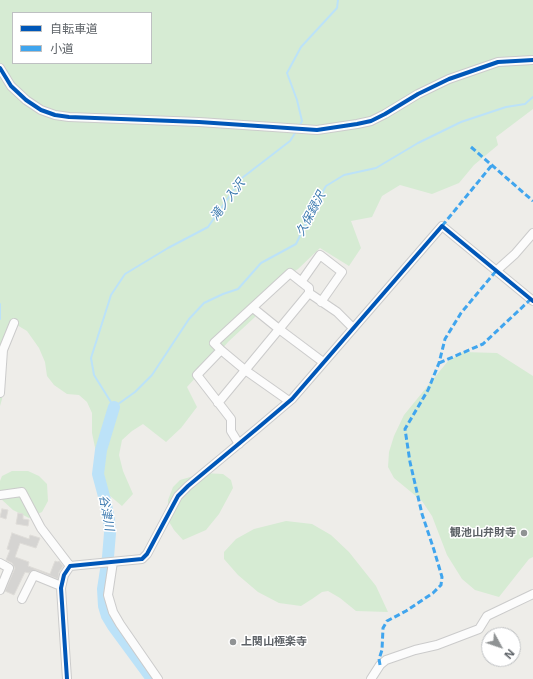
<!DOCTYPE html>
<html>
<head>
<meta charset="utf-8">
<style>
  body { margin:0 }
  #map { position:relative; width:533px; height:679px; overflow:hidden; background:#eeede9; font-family:"Open Sans","Noto Sans JP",sans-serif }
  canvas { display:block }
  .legend { position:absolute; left:12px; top:12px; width:140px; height:52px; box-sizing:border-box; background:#fff; border:1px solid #bec0c2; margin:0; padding:5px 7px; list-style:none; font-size:12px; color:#5d6267 }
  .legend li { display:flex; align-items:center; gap:8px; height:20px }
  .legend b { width:20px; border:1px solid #bec0c2 }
  .north { position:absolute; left:481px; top:627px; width:40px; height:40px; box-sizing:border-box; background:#fff; border:1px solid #bec0c2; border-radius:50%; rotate:130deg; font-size:11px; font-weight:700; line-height:16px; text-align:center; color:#5d6267 }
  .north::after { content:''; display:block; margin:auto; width:14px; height:18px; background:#909394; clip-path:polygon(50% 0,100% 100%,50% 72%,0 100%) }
</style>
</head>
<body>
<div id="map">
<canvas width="533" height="679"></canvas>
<ul class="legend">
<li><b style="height:5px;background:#0057b8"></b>自転車道</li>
<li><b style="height:5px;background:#40a5ee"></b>小道</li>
</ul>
<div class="north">N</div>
</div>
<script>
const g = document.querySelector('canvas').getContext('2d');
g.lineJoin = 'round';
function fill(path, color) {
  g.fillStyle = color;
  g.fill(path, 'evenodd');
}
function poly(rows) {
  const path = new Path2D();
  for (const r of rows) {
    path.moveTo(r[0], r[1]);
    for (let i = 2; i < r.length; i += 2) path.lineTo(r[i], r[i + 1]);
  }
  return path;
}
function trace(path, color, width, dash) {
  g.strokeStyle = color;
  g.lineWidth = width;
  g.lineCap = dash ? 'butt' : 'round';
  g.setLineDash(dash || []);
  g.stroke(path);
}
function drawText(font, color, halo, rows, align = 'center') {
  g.font = font + ' "Open Sans","Noto Sans JP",sans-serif';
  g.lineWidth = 3;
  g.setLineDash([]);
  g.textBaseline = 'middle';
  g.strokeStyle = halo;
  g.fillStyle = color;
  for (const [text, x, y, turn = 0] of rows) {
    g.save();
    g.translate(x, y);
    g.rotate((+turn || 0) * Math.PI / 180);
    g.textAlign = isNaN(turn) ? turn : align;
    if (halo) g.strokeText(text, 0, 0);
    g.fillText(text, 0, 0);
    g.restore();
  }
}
fill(poly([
  [0,0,533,0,533,109,496,137,498,145,474,165,459,183,432,194,400,185,382,196,372,217,351,221,361,248,349,266,320,248,298,269,268,288,255,317,229,341,187,387,197,407,181,428,166,442,143,424,132,431,122,440,119,455,123,471,133,494,122,506,109,495,101,476,92,433,92,413,87,402,79,395,67,394,54,385,47,376,45,362,39,348,27,331,17,325,7,348,2,399,0,406],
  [13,13,151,13,151,63,13,63],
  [463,352,497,353,533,376,533,557,529,559,499,597,475,590,462,579,447,555,432,516,422,501,394,478,388,467,389,452,394,436,404,415,448,361],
  [12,471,28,471,39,476,47,484,48,501,42,512,29,518,13,510,0,498,0,481,2,476],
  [204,473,223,474,231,480,233,488,219,514,206,530,183,540,174,530,168,520,168,500,173,487,180,480],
  [286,521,312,524,331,535,349,552,376,586,388,612,356,611,340,598,328,591,322,592,312,599,301,606,279,603,258,592,238,575,224,559,224,552,236,539,254,529]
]), '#d6ebd3');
trace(poly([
  [299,127,302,121,297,100,287,73,301,47,337,8,338,0],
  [297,130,290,141,242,178,208,227,168,248,125,274,111,295,91,358,94,375,114,407,135,392,152,375,189,319,204,303,223,294,238,289,261,263,296,244,313,209,326,186,344,175,376,168,418,143,461,122,506,107,525,104,533,97],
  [0,304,0,319]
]), '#bce2f8', 2);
trace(poly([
  [114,407,101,450,98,474,105,500,109,520,110,533,108,557,103,589,104,606,107,616,113,626,152,679]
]), '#bce2f8', 12);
const building = poly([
  [2,509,8,510,6,519,0,517,2,509],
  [18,513,23,514,23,519,29,520,28,526,16,524,18,513],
  [12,533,29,539,30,535,40,538,36,548,20,543,15,557,29,562,28,566,50,574,55,561,58,562,59,561,63,566,59,572,58,579,36,570,33,570,29,573,25,572,14,595,5,591,15,568,12,563,6,560,10,550,7,549,12,533]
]);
fill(building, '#d5d4d2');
trace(building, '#dedcd8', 1);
const minor = poly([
  [0,68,11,86,26,100,41,110,55,115,69,117,199,122,317,130,357,124,371,121,385,114,418,94,449,79,498,62,533,60],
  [496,271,515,254,533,233],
  [301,282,320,255,342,272,321,302],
  [253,308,279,329,323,362],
  [221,350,214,343,290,273,309,288,309,293],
  [0,393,3,350,14,323],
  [218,403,309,293,337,312,353,328],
  [239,444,231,431,231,419,197,375,221,350,245,370,289,401],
  [0,495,22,492,41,528,70,566],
  [113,562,108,595,113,612,120,624,158,679],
  [0,563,9,568,0,590],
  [22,599,34,575,61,586],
  [67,679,61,588,64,575,70,566,142,559,147,554,178,496,188,486,259,427,292,399,442,226,533,301],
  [371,679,380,665,386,660,415,650,437,645,479,629,487,616,533,594]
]);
trace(minor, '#cbcbcb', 10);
trace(minor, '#fcfcfc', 8);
trace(poly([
  [471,147,533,201],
  [442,226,492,165],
  [439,363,483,344,531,299],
  [380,665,379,659,382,650,383,628,387,621,406,611,433,593,441,585,442,577,434,550,422,514,410,462,405,429,428,390,439,363,445,339,461,313,496,271]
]), '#40a5ee', 3, [6, 3]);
trace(poly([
  [0,68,11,86,26,100,41,110,55,115,69,117,199,122,317,130,357,124,371,121,385,114,418,94,449,79,498,62,533,60],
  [67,679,61,588,64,575,70,566,142,559,147,554,178,496,188,486,259,427,292,399,442,226,533,301]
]), '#0057b8', 4);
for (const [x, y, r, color] of [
  [524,533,4,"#909394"],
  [233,642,4,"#909394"]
]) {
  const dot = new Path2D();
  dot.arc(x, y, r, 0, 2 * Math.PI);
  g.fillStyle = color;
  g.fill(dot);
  trace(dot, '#fff', 1.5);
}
drawText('bold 11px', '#5d6267', '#fff', [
  ["観池山弁財寺",516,533],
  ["上関山極楽寺",241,642,"left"]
], 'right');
drawText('italic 12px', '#3b79af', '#fff', [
  ["滝ノ入沢",228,200,-53],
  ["久保録沢",311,214,-62],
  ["谷津川",106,513,80]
]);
</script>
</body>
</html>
